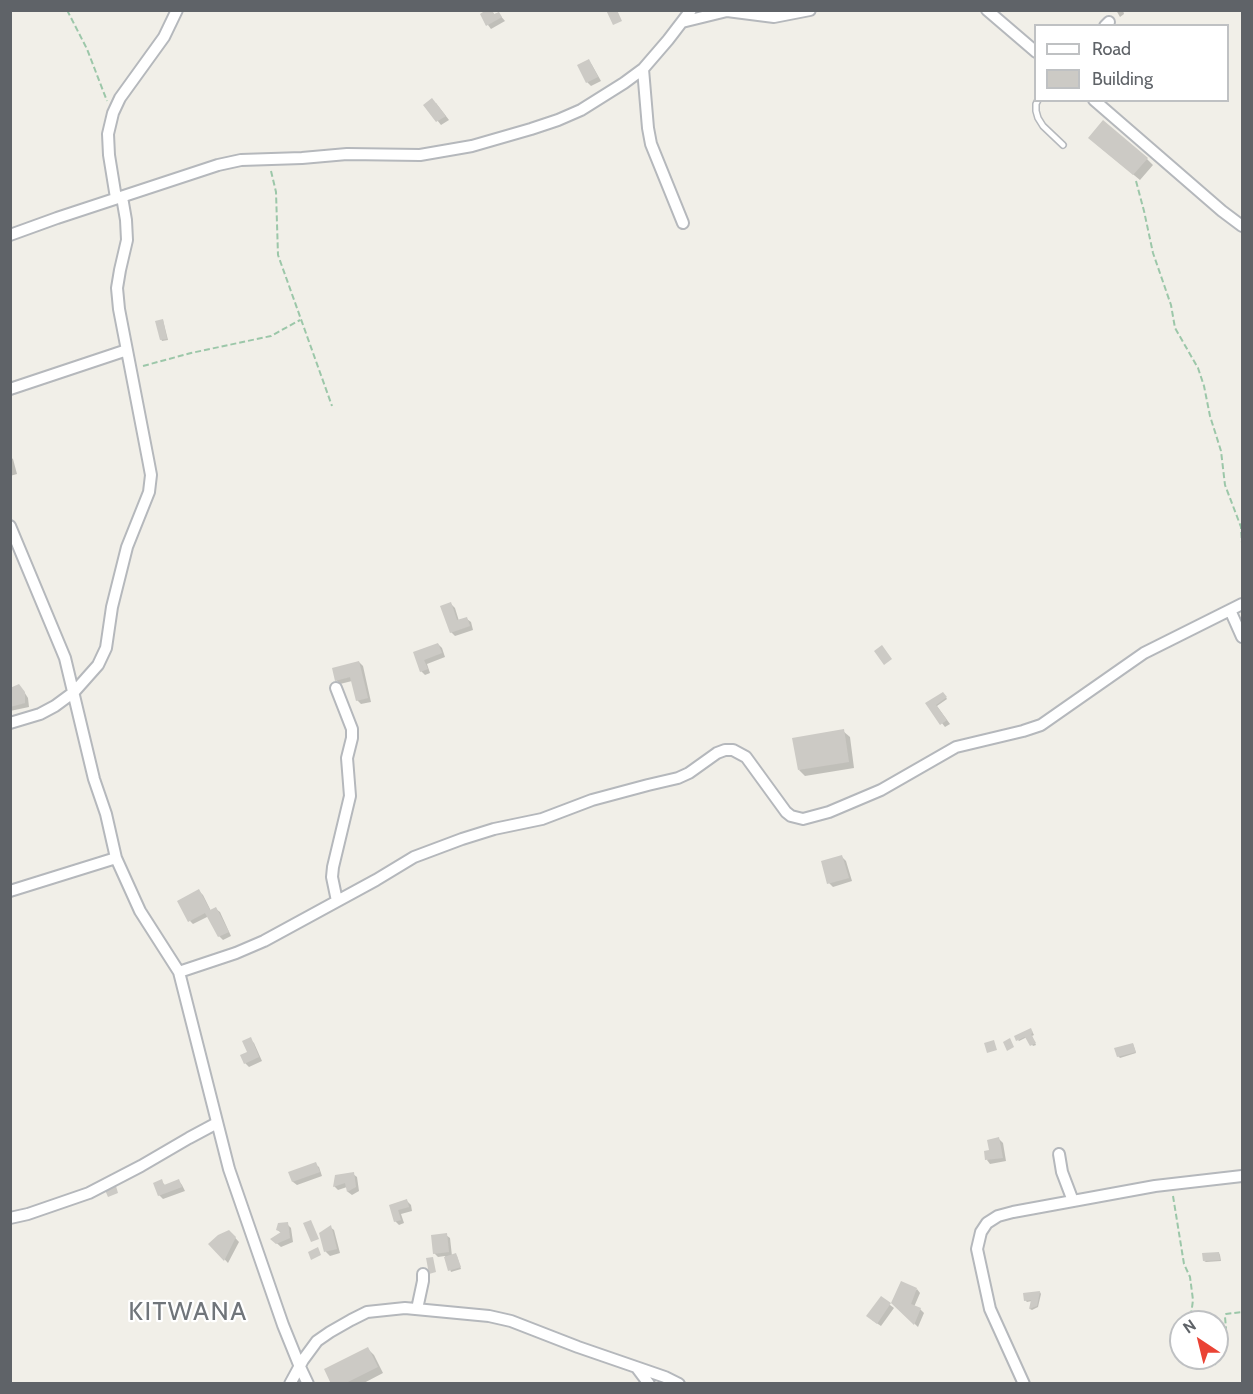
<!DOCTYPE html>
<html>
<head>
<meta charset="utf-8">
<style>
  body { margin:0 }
  #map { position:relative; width:1253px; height:1394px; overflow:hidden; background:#f1efe8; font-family:Cabin,sans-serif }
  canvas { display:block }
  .frame { position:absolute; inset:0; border:12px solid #5f6368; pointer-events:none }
  .legend { position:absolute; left:1034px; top:24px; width:195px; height:78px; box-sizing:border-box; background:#fff; border:2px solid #bfc1c3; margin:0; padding:8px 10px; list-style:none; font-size:18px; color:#5f6368 }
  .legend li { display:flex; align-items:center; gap:12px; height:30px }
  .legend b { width:30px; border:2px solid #bfc1c3 }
  .north { position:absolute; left:1169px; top:1310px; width:60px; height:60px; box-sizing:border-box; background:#fff; border:2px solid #bfc1c3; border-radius:50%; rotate:325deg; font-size:16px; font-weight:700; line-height:24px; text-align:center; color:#5f6368 }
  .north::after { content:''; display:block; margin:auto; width:21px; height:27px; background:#ea4335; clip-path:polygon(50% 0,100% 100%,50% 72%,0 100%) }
</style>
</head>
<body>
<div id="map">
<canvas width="1253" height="1394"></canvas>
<div class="frame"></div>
<ul class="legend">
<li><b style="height:8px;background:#fff"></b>Road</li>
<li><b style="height:16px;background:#cccac5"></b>Building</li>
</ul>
<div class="north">N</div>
</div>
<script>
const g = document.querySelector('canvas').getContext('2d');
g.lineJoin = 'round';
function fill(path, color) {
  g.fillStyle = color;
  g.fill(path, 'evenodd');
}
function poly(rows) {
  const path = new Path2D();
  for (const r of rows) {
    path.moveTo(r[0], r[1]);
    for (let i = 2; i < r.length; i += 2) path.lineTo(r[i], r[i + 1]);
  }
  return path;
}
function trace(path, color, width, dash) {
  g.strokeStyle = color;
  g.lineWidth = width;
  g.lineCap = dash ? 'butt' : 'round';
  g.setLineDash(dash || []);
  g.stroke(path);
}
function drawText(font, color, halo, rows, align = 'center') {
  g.font = font + ' Cabin,sans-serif';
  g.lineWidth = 4.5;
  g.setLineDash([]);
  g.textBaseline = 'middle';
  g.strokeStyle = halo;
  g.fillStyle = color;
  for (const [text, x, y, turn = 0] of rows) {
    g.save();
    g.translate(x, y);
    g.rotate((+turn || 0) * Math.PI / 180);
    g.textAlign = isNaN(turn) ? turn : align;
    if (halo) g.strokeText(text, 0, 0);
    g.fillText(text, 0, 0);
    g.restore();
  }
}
fill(poly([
  [491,10,495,15,499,14,505,21,491,29,488,25],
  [1116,10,1123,10,1124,14,1120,17],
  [589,61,592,65,601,81,591,86,587,82],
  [436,103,449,120,441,125,425,105],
  [1096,144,1147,159,1153,165,1140,180],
  [163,320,168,340,162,341,161,339],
  [10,457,13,459,17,474,10,476],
  [451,604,455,608,459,621,467,619,471,622,473,630,455,636,451,632],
  [438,644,442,648,445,657,427,664,430,673,425,675,421,671,415,653],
  [359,662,363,666,371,702,361,704,357,700,352,681,340,684,336,680],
  [10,689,23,690,28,698,29,707,10,711],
  [943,693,947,699,937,706,950,724,945,727,927,704],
  [843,731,850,737,854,768,805,776,799,770],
  [842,857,846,861,852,881,833,887,829,883],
  [199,891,203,895,211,911,216,909,220,912,231,936,223,940,219,936,209,916,193,924,190,921],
  [1032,1031,1034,1035,1032,1036,1036,1045,1033,1046,1027,1037,1019,1041,1018,1040],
  [250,1039,254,1043,262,1061,249,1067,245,1063,249,1053],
  [1133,1044,1136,1053,1120,1058,1118,1056],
  [999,1139,1003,1143,1006,1161,990,1164,987,1160],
  [315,1164,319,1167,322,1176,297,1185,293,1182,290,1173],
  [353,1174,357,1177,359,1191,352,1195,348,1192,347,1187,338,1190,334,1186],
  [161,1181,166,1186,179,1181,182,1185,185,1191,163,1199,159,1195],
  [407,1201,411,1205,412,1211,401,1214,404,1223,399,1225,395,1221,390,1206],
  [287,1224,291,1228,293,1242,281,1247,272,1239,282,1234,278,1230],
  [330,1227,334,1230,340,1253,330,1256,326,1252,321,1233],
  [229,1231,239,1242,228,1263,210,1244],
  [446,1235,450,1238,452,1256,456,1255,457,1256,461,1269,451,1272,445,1256,438,1257,434,1253],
  [1219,1253,1220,1255,1221,1261,1206,1262,1204,1261],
  [917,1289,920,1293,914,1307,920,1309,924,1313,918,1327,897,1307],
  [1040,1292,1041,1294,1038,1307,1032,1310,1030,1309,1032,1301,1027,1302,1025,1300],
  [881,1298,894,1308,881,1326,872,1320],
  [368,1349,374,1355,383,1373,362,1384,333,1384]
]), '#0003');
fill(poly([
  [486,10,492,10,494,14,499,12,502,17,486,26,480,14],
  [606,10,617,10,622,21,613,25],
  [589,59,598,77,586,83,577,65],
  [432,98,446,116,436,122,423,105],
  [1103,120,1148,158,1133,175,1088,138],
  [163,319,167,339,160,340,155,321],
  [451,602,457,620,467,617,470,626,450,633,440,606],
  [438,643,442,653,424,660,428,669,420,672,413,652],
  [882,645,892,659,884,665,874,651],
  [359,661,368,698,356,701,350,677,335,681,332,668],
  [19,684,25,692,25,703,10,707,10,688],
  [943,692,947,697,936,705,947,720,940,725,925,703],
  [844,729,849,762,798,770,792,738],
  [842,855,849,878,827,884,821,861],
  [199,889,210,910,216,907,229,932,218,937,205,913,188,922,177,901],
  [1031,1028,1033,1033,1031,1034,1036,1043,1030,1046,1025,1037,1016,1041,1014,1036],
  [251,1037,259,1057,244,1064,240,1055,247,1052,242,1041],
  [1010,1038,1014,1047,1007,1051,1003,1042],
  [994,1040,997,1050,987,1053,984,1043],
  [1133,1043,1136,1052,1117,1057,1114,1048],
  [999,1137,1003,1158,985,1160,984,1151,989,1150,987,1140],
  [316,1162,320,1172,292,1182,288,1172],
  [354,1172,356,1187,347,1192,345,1183,333,1187,335,1175],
  [162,1179,164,1185,179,1179,182,1187,158,1196,153,1183],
  [116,1186,118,1193,108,1197,105,1190],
  [407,1199,409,1207,398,1210,401,1220,394,1222,389,1205],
  [311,1220,319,1239,311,1242,303,1223],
  [288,1222,290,1238,276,1244,270,1239,281,1232,276,1230,278,1223],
  [331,1225,337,1249,324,1252,319,1233],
  [229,1230,236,1237,224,1261,208,1244,218,1235],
  [447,1233,449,1252,433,1254,431,1235],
  [318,1247,321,1255,311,1260,308,1252],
  [1219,1252,1220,1260,1203,1261,1202,1253],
  [456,1253,461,1267,448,1271,444,1257],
  [433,1257,436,1272,429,1274,426,1258],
  [901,1281,917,1288,911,1304,921,1308,914,1325,891,1303],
  [1040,1291,1037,1306,1029,1309,1031,1300,1024,1301,1023,1293],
  [881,1296,891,1303,877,1324,866,1316],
  [368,1347,378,1367,344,1384,331,1384,324,1369]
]), '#cccac5');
const service = poly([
  [1038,100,1036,104,1036,111,1038,118,1043,126,1063,145]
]);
const minor = poly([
  [987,10,1036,52],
  [682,22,727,11,774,17,810,10],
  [1105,26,1109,22],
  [643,69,648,128,651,144,683,223],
  [1094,100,1222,211,1242,226],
  [116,198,109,155,108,134,113,113,120,98,164,37,177,10],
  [10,235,57,218,218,165,241,160,302,158,347,154,420,155,472,146,531,129,558,120,581,110,624,83,643,69,668,40,691,10],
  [10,389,127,350],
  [10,526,65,658,94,779,106,814,116,858,140,911,179,972,229,1169,283,1325,300,1367,308,1384],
  [1230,610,1242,637],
  [336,688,352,729,352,738,347,758,350,796,333,867,332,877,337,901],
  [10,723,40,714,55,706,74,692,98,665,106,648,112,607,127,547,149,492,151,475,148,459,119,309,117,288,120,270,127,240,126,220,122,197],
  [10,891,116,858],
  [179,972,236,953,264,941,376,880,414,857,462,839,494,829,542,819,592,800,648,785,678,778,689,773,717,753,725,750,733,750,746,757,786,812,791,816,803,819,829,812,881,790,956,747,1023,731,1041,725,1144,653,1242,604],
  [1059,1154,1062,1172,1073,1201],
  [10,1218,28,1214,89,1193,141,1166,189,1138,217,1123],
  [417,1309,423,1281,423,1274],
  [637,1368,649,1384],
  [290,1384,303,1360,317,1341,330,1332,351,1320,367,1312,405,1308,489,1316,511,1321,578,1347,665,1377,679,1384],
  [1024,1384,990,1309,977,1249,981,1232,987,1223,998,1216,1013,1212,1155,1186,1242,1176]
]);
trace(service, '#b5b8bc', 8);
trace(minor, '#b5b8bc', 14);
trace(poly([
  [67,10,87,49,107,101],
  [271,171,276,192,278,255,332,406],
  [1136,181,1144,211,1153,253,1171,305,1175,328,1198,368,1204,386,1210,416,1221,451,1225,485,1241,527,1242,543],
  [143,366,191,353,271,336,300,320],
  [1173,1196,1184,1264,1190,1277,1193,1300,1190,1322],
  [1217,1348,1219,1338,1226,1328,1225,1317,1226,1314,1242,1312],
  [1215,1365,1216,1358]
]), '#9cc7a9', 2, [6, 3]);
trace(service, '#fff', 5);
trace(minor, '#fff', 10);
g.letterSpacing = '1.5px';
drawText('26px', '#70757a', '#fff', [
  ["KITWANA",188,1312]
]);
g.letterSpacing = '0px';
</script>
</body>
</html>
